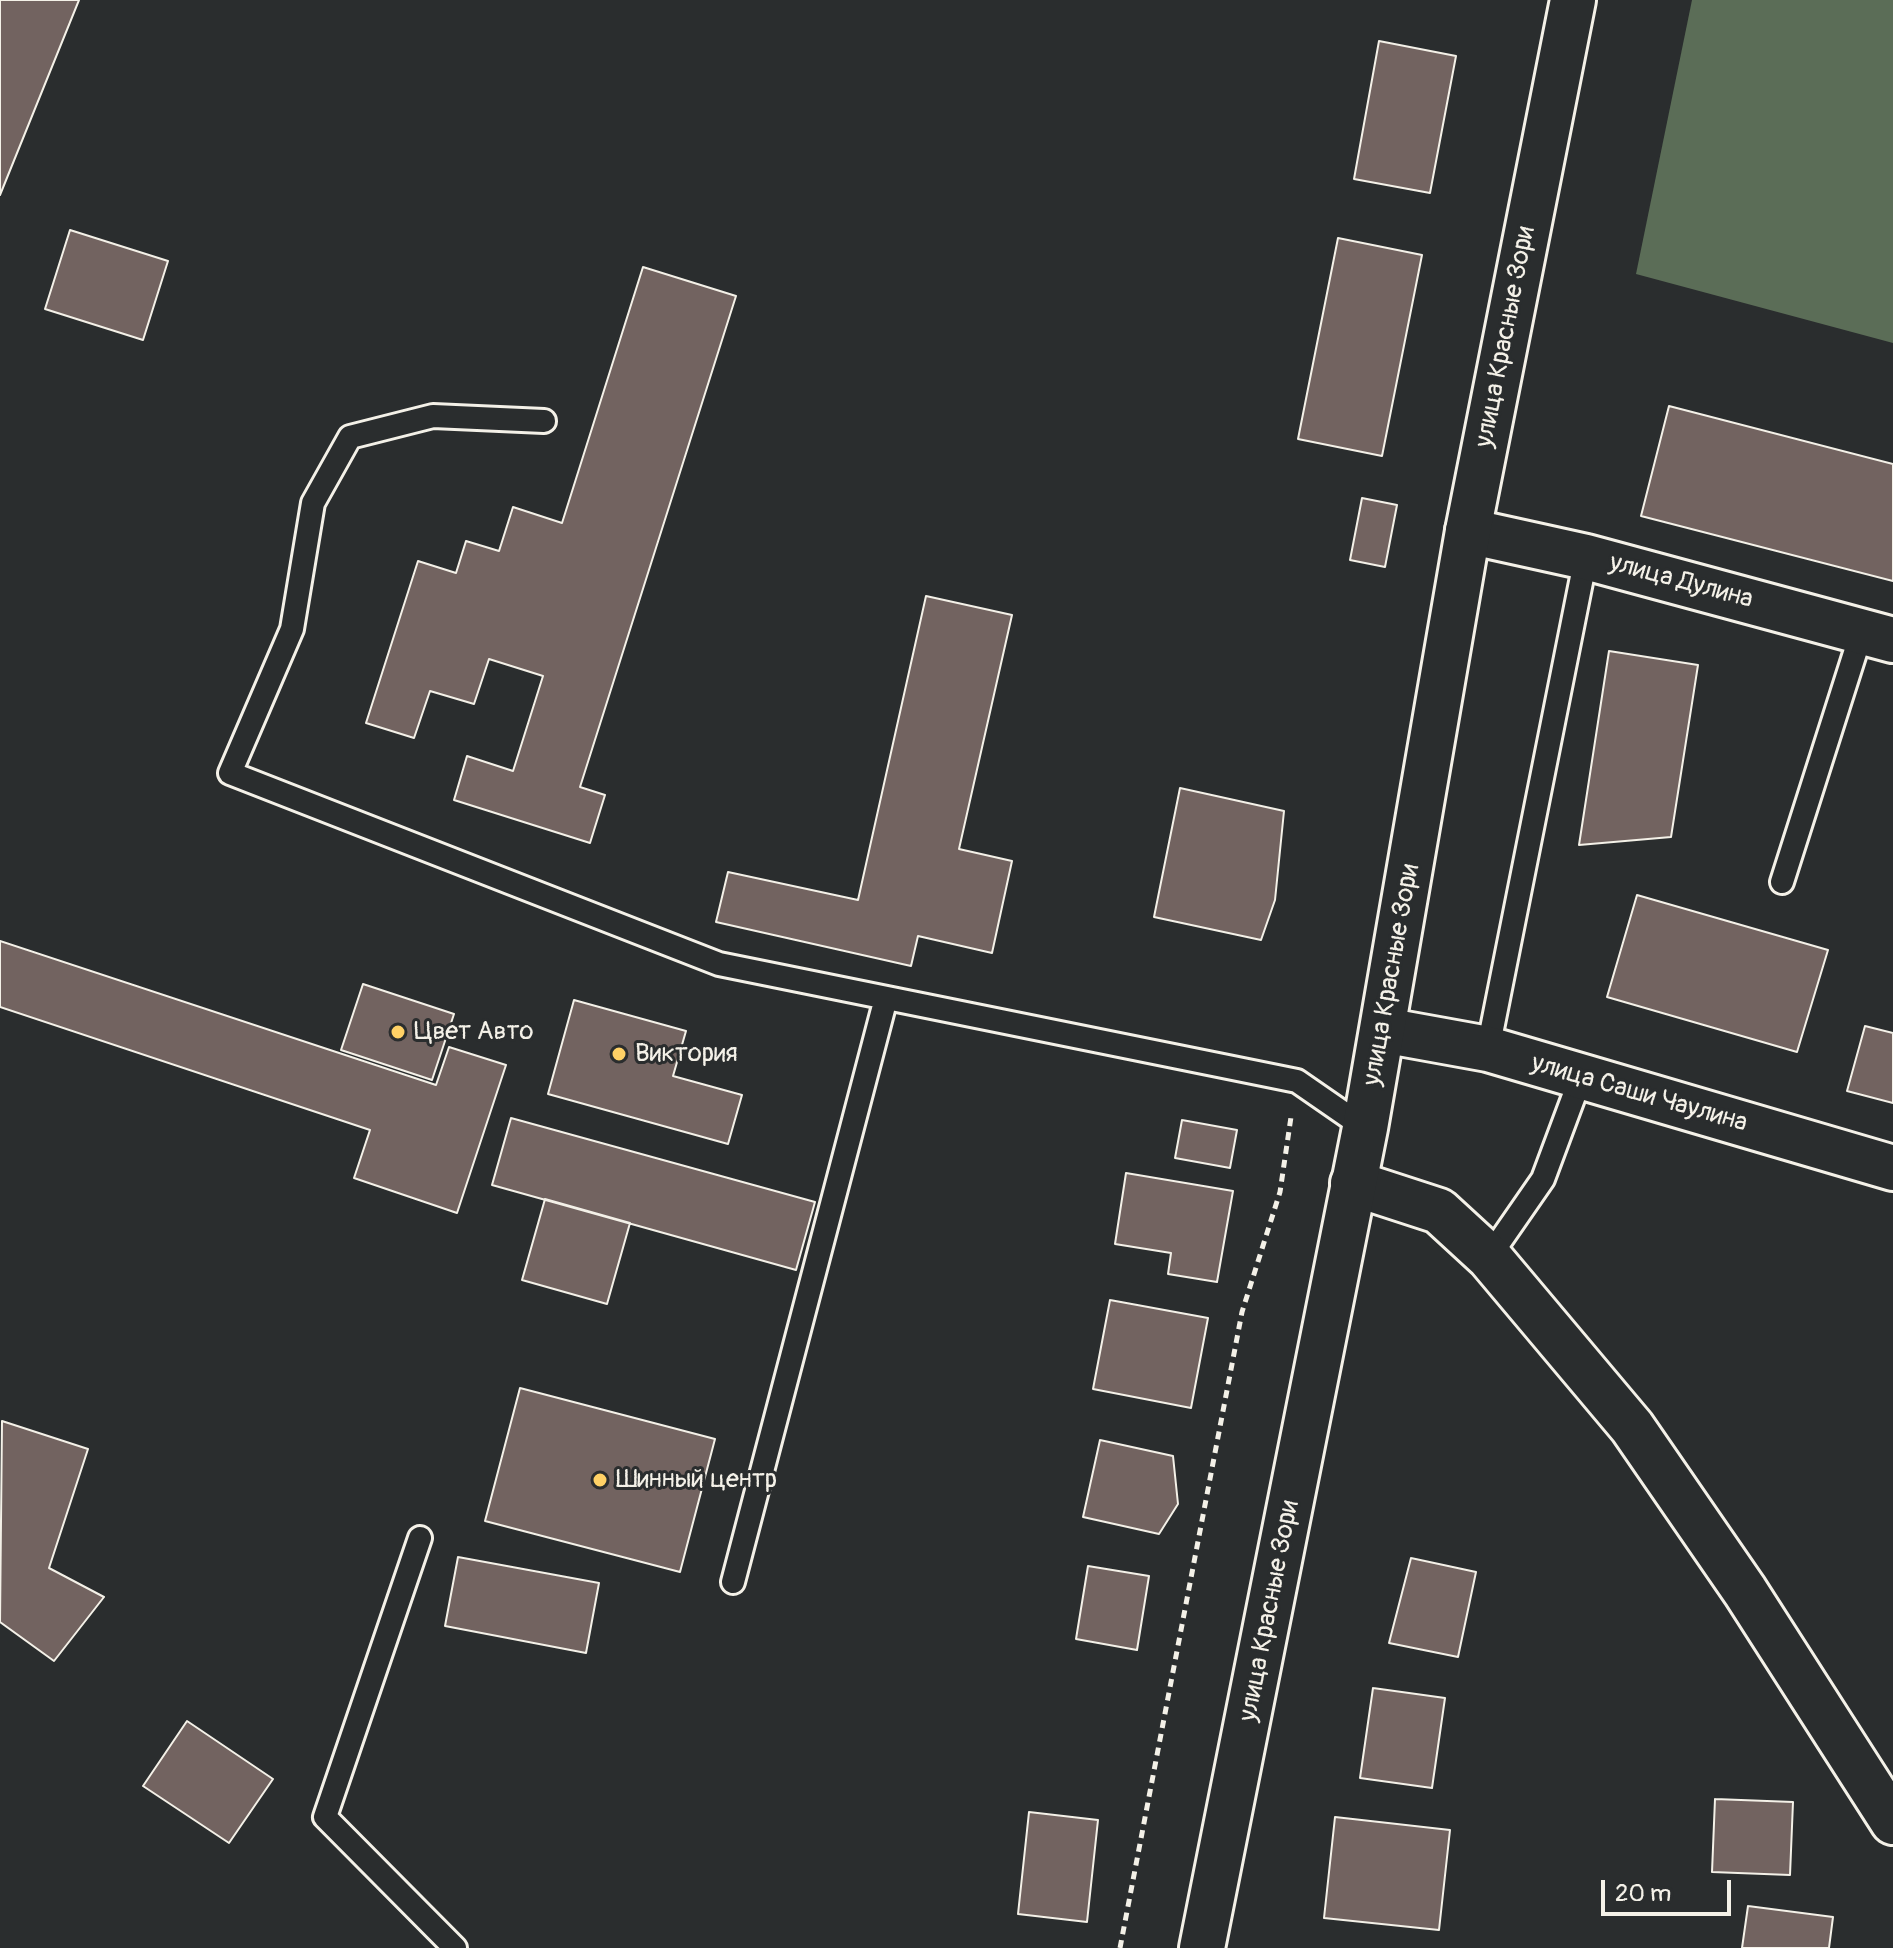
<!DOCTYPE html>
<html>
<head>
<meta charset="utf-8">
<style>
  body { margin:0 }
  #map { position:relative; width:1893px; height:1948px; overflow:hidden; background:#2a2d2e; font-family:Pangolin,sans-serif }
  canvas { display:block }
  .scale { position:absolute; left:1601px; top:1880px; width:130px; height:36px; box-sizing:border-box; border:4px solid #f4f1e8; border-top:0; padding-left:10px; font-size:24px; line-height:28px; white-space:nowrap; color:#f4f1e8; -webkit-text-stroke:6px #2a2d2e; paint-order:stroke }
</style>
</head>
<body>
<div id="map">
<canvas width="1893" height="1948"></canvas>
<div class="scale">20 m</div>
</div>
<script>
const g = document.querySelector('canvas').getContext('2d');
g.lineJoin = 'round';
function fill(path, color) {
  g.fillStyle = color;
  g.fill(path, 'evenodd');
}
function poly(rows) {
  const path = new Path2D();
  for (const r of rows) {
    path.moveTo(r[0], r[1]);
    for (let i = 2; i < r.length; i += 2) path.lineTo(r[i], r[i + 1]);
  }
  return path;
}
function trace(path, color, width, dash) {
  g.strokeStyle = color;
  g.lineWidth = width;
  g.lineCap = dash ? 'butt' : 'round';
  g.setLineDash(dash || []);
  g.stroke(path);
}
function drawText(font, color, halo, rows, align = 'center') {
  g.font = font + ' Pangolin,sans-serif';
  g.lineWidth = 6;
  g.setLineDash([]);
  g.textBaseline = 'middle';
  g.strokeStyle = halo;
  g.fillStyle = color;
  for (const [text, x, y, turn = 0] of rows) {
    g.save();
    g.translate(x, y);
    g.rotate((+turn || 0) * Math.PI / 180);
    g.textAlign = isNaN(turn) ? turn : align;
    if (halo) g.strokeText(text, 0, 0);
    g.fillText(text, 0, 0);
    g.restore();
  }
}
fill(poly([
  [1692,0,1893,0,1893,343,1636,274]
]), '#5b6d57');
const building = poly([
  [0,0,79,0,0,195,0,0],
  [1379,41,1456,56,1430,193,1354,179,1379,41],
  [70,230,168,261,143,340,45,309,70,230],
  [1338,238,1422,255,1382,456,1298,439,1338,238],
  [643,267,736,296,580,787,605,795,590,843,454,800,467,756,513,771,543,676,489,659,474,704,430,691,414,738,366,723,418,561,456,573,466,541,499,551,513,507,562,523,643,267],
  [1669,406,1893,464,1893,581,1641,516,1669,406],
  [1362,498,1397,505,1385,567,1350,560,1362,498],
  [926,596,1012,615,959,849,1012,861,992,953,918,936,911,966,716,922,728,872,858,900,926,596],
  [1609,651,1698,665,1671,837,1579,845,1609,651],
  [1180,788,1284,811,1275,900,1261,940,1154,917,1180,788],
  [1637,895,1828,950,1797,1052,1607,997,1637,895],
  [0,941,436,1085,449,1047,506,1065,457,1213,354,1178,370,1130,0,1007,0,941],
  [363,984,454,1014,432,1080,341,1050,363,984],
  [574,1000,686,1031,673,1076,742,1095,728,1144,548,1094,574,1000],
  [1865,1026,1893,1033,1893,1103,1847,1091,1865,1026],
  [511,1118,815,1202,796,1270,492,1185,511,1118],
  [1182,1120,1237,1130,1230,1168,1175,1158,1182,1120],
  [1126,1173,1233,1191,1217,1282,1168,1274,1171,1253,1115,1244,1126,1173],
  [545,1199,630,1223,607,1304,522,1280,545,1199],
  [1110,1300,1208,1318,1191,1408,1093,1389,1110,1300],
  [520,1388,715,1439,680,1572,485,1521,520,1388],
  [2,1421,88,1449,49,1568,104,1597,54,1661,0,1622,2,1421],
  [1100,1440,1173,1456,1178,1504,1159,1534,1083,1517,1100,1440],
  [458,1557,599,1583,586,1653,445,1626,458,1557],
  [1411,1558,1476,1572,1458,1657,1389,1643,1411,1558],
  [1088,1566,1149,1576,1137,1650,1076,1639,1088,1566],
  [1373,1688,1445,1698,1432,1788,1360,1778,1373,1688],
  [187,1721,273,1779,229,1843,143,1786,187,1721],
  [1715,1799,1793,1802,1790,1875,1712,1872,1715,1799],
  [1029,1812,1098,1820,1087,1922,1018,1914,1029,1812],
  [1335,1817,1450,1830,1439,1930,1324,1918,1335,1817],
  [1748,1906,1833,1917,1829,1948,1742,1948,1748,1906]
]);
fill(building, '#726360');
trace(building, '#f4f1e8', 2);
const lane = poly([
  [544,421,433,416,350,437,313,503,292,629,230,773,719,964,1297,1081,1365,1128],
  [1782,882,1862,631],
  [1488,1049,1586,557],
  [1489,1257,1543,1179,1581,1077],
  [420,1538,325,1817,455,1948],
  [733,1582,886,998]
]);
const street = poly([
  [1468,531,1586,557,1893,640],
  [1383,1030,1488,1049,1893,1168],
  [1353,1183,1439,1211,1489,1257,1632,1427,1745,1591,1893,1822]
]);
const secondary = poly([
  [1202,1948,1365,1128,1468,531,1573,0]
]);
trace(lane, '#f4f1e8', 28);
trace(street, '#f4f1e8', 50);
trace(secondary, '#f4f1e8', 50);
trace(poly([
  [1120,1948,1242,1312,1280,1192,1291,1117]
]), '#f4f1e8', 5, [8, 6]);
trace(lane, '#2a2d2e', 22);
trace(street, '#2a2d2e', 44);
trace(secondary, '#2a2d2e', 44);
for (const [x, y, r, color] of [
  [398,1032,8,"#ffd166"],
  [619,1054,8,"#ffd166"],
  [600,1480,8,"#ffd166"]
]) {
  const dot = new Path2D();
  dot.arc(x, y, r, 0, 2 * Math.PI);
  g.fillStyle = color;
  g.fill(dot);
  trace(dot, '#2a2d2e', 3);
}
drawText('26px', '#f4f1e8', '#2a2d2e', [
  ["улица Красные Зори",1506,337,-79],
  ["улица Дулина",1681,582,15],
  ["улица Красные Зори",1392,975,-80],
  ["улица Саши Чаулина",1639,1094,16],
  ["улица Красные Зори",1270,1611,-79]
]);
drawText('26px', '#f4f1e8', '#2a2d2e', [
  ["Цвет Авто",414,1032],
  ["Виктория",635,1054],
  ["Шинный центр",616,1480]
], 'left');
</script>
</body>
</html>
